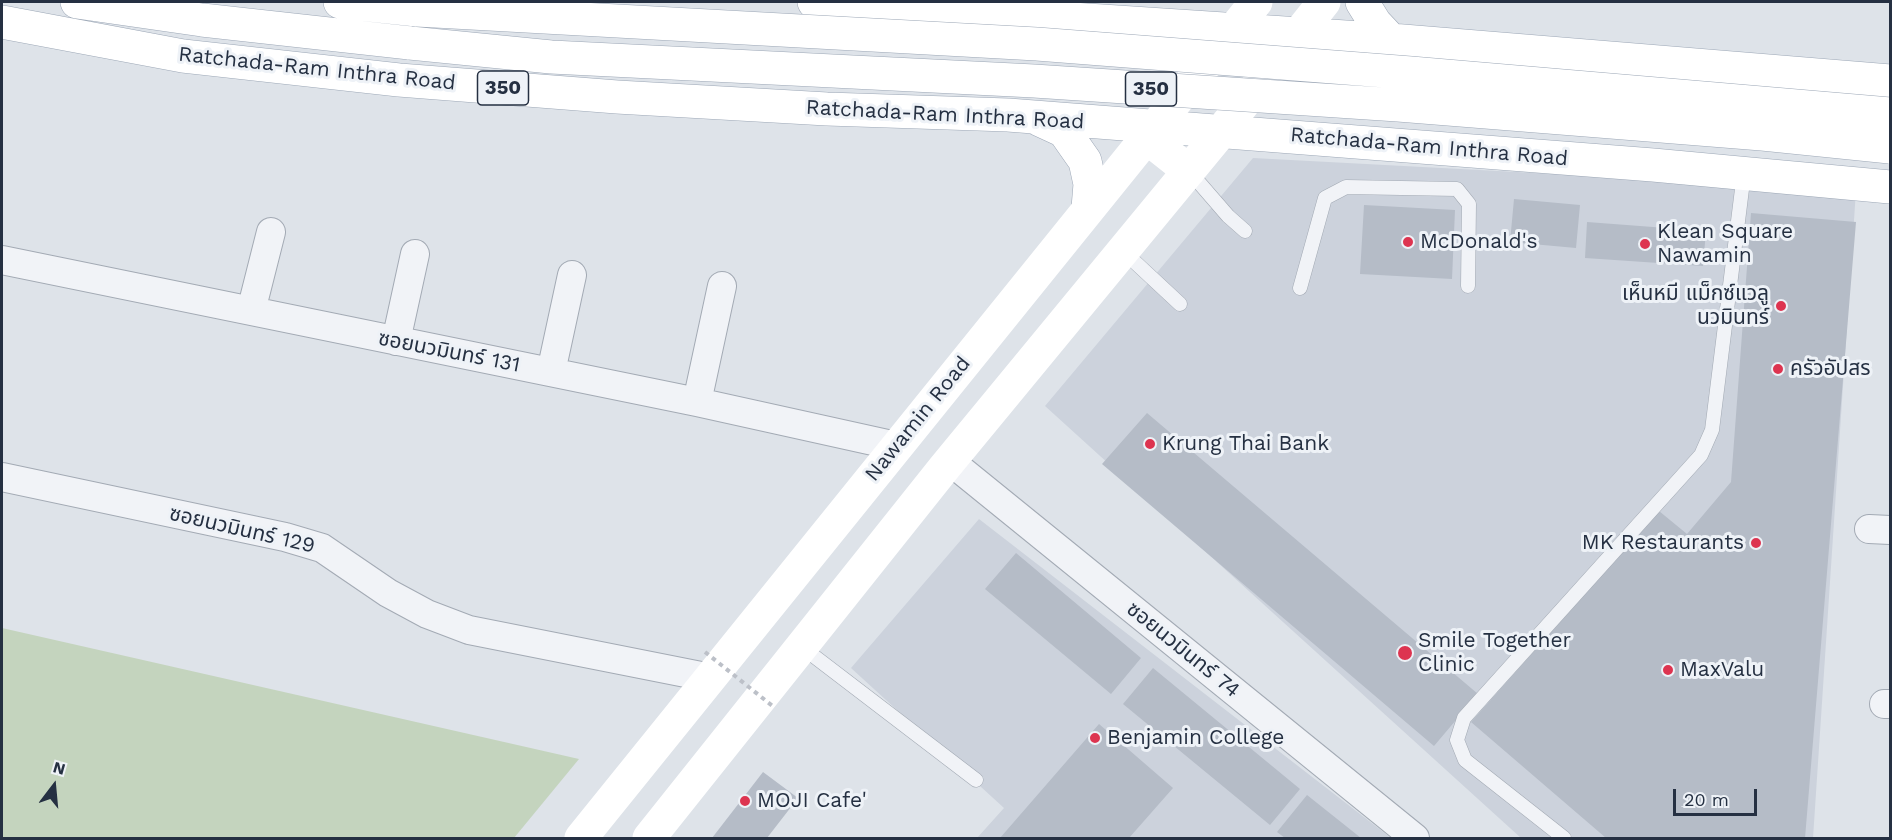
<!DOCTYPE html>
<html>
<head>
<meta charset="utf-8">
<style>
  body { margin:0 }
  #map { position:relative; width:1892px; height:840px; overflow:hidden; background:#dee3e9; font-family:"Work Sans",sans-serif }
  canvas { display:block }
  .frame { position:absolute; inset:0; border:3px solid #253042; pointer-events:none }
  .north { position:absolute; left:24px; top:756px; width:60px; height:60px; -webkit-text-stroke:4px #eef2f7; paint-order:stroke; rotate:16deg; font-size:16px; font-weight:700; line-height:24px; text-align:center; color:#253042 }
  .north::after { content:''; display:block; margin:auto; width:21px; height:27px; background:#253042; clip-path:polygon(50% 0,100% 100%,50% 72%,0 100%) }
  .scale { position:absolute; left:1673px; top:789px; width:84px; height:27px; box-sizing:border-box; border:3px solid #253042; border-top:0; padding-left:8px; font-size:18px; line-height:21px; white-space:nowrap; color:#253042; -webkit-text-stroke:4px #eef2f7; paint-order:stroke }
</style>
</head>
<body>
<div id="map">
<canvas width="1892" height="840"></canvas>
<div class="frame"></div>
<div class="north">N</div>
<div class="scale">20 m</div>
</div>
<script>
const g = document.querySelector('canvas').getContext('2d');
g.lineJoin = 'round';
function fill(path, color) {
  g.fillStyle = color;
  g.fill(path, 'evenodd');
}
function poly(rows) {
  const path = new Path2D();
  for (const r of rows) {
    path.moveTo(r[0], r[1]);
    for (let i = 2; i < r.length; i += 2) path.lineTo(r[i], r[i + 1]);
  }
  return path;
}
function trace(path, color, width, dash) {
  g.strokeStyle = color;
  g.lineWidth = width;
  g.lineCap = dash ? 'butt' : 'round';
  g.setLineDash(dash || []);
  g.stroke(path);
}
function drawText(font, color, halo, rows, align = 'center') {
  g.font = font + ' "Work Sans","Noto Sans Thai",sans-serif';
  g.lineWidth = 6;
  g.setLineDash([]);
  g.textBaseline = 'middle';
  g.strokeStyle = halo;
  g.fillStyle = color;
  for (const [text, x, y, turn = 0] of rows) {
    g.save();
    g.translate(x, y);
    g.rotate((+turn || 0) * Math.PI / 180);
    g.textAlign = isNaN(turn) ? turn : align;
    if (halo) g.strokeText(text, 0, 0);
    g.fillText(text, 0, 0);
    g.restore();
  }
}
fill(poly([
  [1253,158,1856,190,1813,838,1521,838,1045,406],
  [979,519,1391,838,977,838,1004,808,851,668]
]), '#ccd2dc');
fill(poly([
  [2,628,579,759,514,838,2,838]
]), '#c4d4be');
fill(poly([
  [1514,199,1580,205,1576,248,1510,242],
  [1364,205,1455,210,1452,279,1360,274],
  [1751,213,1856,222,1805,838,1606,838,1471,722,1659,511,1687,534,1731,482],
  [1587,222,1706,231,1703,266,1585,258],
  [1147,413,1478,694,1434,746,1102,464],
  [1016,553,1141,658,1111,694,985,589],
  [1153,668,1300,789,1270,825,1123,704],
  [1099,724,1173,788,1129,838,1000,838],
  [763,772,798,798,767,838,712,838],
  [1307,795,1361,838,1285,838,1277,832]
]), '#b5bcc7');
const service = poly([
  [1189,171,1228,216,1245,231],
  [1123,251,1180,304],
  [1300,288,1325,198,1346,187,1457,189,1469,204,1468,286],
  [802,647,976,780],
  [1564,838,1465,760,1457,740,1464,718,1701,455,1712,430,1744,173]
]);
const minor = poly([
  [2,260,697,402,896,446],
  [251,311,271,232],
  [396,341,415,254],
  [551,372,572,275],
  [697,402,722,286],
  [950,461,1415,838],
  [2,477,285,537,322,548,388,593,427,614,469,630,711,678],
  [1869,529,1890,530],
  [1884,704,1890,704]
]);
const primary = poly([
  [77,2,202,20,410,43],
  [340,2,417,10],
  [814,2,1391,40,1890,81],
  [1362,2,1375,23,1391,40],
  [2,22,183,56,399,80,617,97,827,109,1008,115,1653,165,1890,187],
  [1038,119,1064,131,1085,161,1090,184,1088,208]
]);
trace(service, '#a3aab4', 15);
trace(minor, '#a3aab4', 30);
trace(primary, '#9ca7b6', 34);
trace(service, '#f1f3f7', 14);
trace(minor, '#f1f3f7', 28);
trace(poly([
  [1146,137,1189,171],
  [581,838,1256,2],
  [649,838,944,468,1220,133,1324,2]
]), '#fff', 33);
trace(primary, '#fff', 33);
const primaryBridge = poly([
  [417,10,1037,44,1411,73,1890,114],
  [410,43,551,57,1034,81,1398,105,1762,134,1890,147]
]);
trace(primaryBridge, '#9ca7b6', 34, []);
trace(poly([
  [705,652,775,708]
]), '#bcc0c8', 4, [4.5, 4.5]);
trace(primaryBridge, '#fff', 33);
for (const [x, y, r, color] of [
  [1408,242,6,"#dd3450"],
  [1645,244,6,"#dd3450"],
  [1781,306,6,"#dd3450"],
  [1778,369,6,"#dd3450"],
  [1150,444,6,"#dd3450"],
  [1756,543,6,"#dd3450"],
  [1405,653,8,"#dd3450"],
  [1668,670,6,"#dd3450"],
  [1095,738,6,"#dd3450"],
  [745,801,6,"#dd3450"]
]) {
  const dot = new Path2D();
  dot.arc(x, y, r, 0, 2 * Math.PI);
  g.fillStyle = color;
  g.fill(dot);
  trace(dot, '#eef2f7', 2);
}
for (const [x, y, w] of [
  [503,88,51],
  [1151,89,51]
]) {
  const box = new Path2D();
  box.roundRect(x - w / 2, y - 17, w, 34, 4.5);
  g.fillStyle = '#eef2f7';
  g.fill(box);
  trace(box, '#253042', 1.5);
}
drawText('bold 20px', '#253042', null, [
  ["350",503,88],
  ["350",1151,89]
]);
drawText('21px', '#253042', '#eef2f7', [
  ["Ratchada-Ram Inthra Road",317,69,6],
  ["Ratchada-Ram Inthra Road",945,115,3],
  ["Ratchada-Ram Inthra Road",1429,147,5],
  ["ซอยนวมินทร์ 131",449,352,11],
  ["Nawamin Road",918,419,-51],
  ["ซอยนวมินทร์ 129",242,530,13],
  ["ซอยนวมินทร์ 74",1183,650,39]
]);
drawText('21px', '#253042', '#eef2f7', [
  ["Klean Square",1657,232],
  ["Nawamin",1657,256],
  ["McDonald's",1420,242],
  ["เห็นหมี แม็กซ์แวลู",1769,294,"right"],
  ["นวมินทร์",1769,318,"right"],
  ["ครัวอัปสร",1790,369],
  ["Krung Thai Bank",1162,444],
  ["MK Restaurants",1744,543,"right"],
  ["Smile Together",1418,641],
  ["Clinic",1418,665],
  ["MaxValu",1680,670],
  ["Benjamin College",1107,738],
  ["MOJI Cafe'",757,801]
], 'left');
</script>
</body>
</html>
